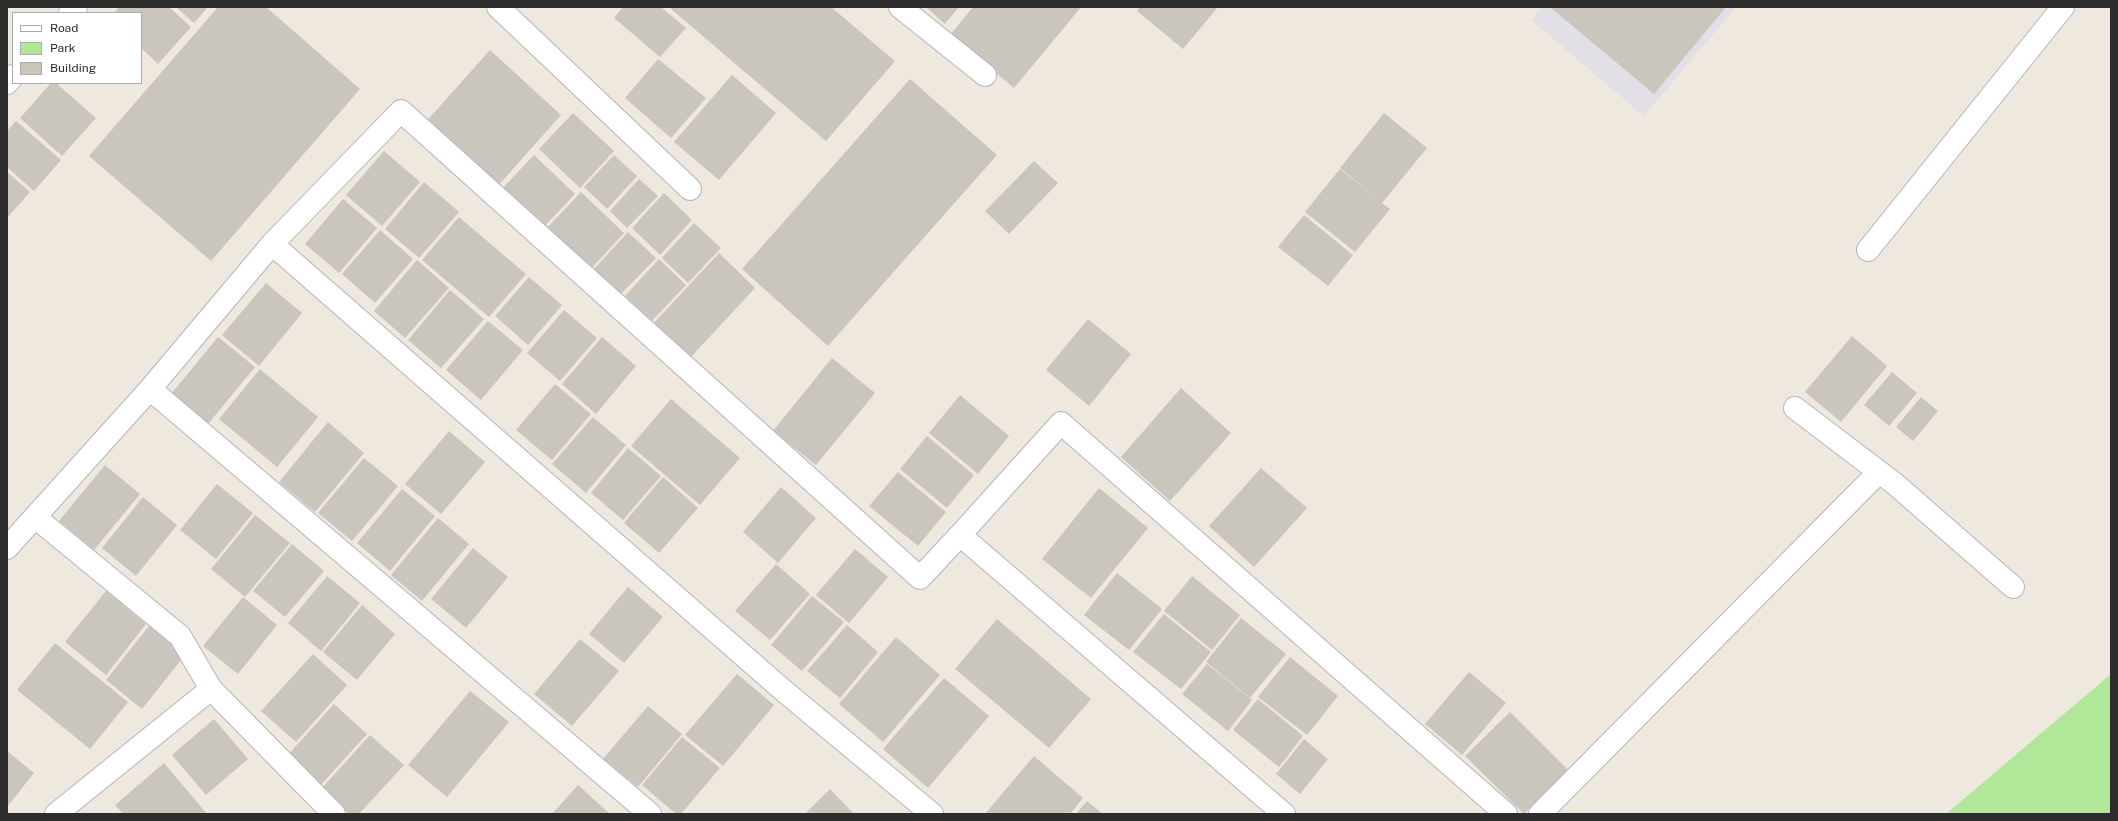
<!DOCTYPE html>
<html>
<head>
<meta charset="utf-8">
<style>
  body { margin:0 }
  #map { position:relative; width:2118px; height:821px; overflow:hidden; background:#eee8df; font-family:"Public Sans",sans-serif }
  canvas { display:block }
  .frame { position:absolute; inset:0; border:8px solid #2d2d2d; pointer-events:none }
  .legend { position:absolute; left:12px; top:12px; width:130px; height:72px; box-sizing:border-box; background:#fff; border:1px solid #ababab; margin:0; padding:5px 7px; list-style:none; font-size:12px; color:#2d2d2d }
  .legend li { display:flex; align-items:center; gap:8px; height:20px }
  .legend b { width:20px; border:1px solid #ababab }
</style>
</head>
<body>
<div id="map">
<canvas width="2118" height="821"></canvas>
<div class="frame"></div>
<ul class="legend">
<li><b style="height:5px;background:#fff"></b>Road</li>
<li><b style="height:11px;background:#b1e799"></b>Park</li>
<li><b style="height:11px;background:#cac6bd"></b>Building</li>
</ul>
</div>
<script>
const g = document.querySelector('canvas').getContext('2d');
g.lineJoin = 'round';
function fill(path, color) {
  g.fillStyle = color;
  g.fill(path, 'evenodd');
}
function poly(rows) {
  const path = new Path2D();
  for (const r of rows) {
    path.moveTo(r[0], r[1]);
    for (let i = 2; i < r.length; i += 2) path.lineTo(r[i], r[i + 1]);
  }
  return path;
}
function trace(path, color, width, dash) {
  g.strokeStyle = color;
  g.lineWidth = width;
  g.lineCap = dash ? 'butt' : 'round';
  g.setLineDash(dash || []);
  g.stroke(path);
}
fill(poly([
  [1543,7,1736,7,1644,116,1531,20]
]), '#e2dfe7');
fill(poly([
  [2111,674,2111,814,1946,814]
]), '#b1e799');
fill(poly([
  [119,7,169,7,191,27,158,64,141,48,141,13,114,13],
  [176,7,208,7,194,23],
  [218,7,266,7,360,89,211,261,89,156],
  [623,7,661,7,686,28,660,57,614,18],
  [672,7,831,7,895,61,826,141,671,9],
  [926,7,959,7,945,24],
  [973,7,1081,7,1014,88,950,35],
  [1140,7,1218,7,1183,49,1137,11],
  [1552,7,1726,7,1654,94,1551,8],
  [490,50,561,115,496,188,424,124],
  [658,59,706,98,671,138,625,98],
  [732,75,776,113,719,180,674,142],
  [910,79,997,155,828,346,742,269],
  [51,83,56,83,96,118,62,156,20,118],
  [573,113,614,151,580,188,539,149],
  [1384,113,1427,148,1382,203,1390,209,1355,252,1305,212,1340,169,1378,199,1340,168],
  [16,121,61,160,34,191,7,167,7,131],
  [384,151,420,182,382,226,346,195],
  [534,155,575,194,541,230,500,191],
  [614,155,637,176,607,209,584,187],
  [1034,161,1058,183,1009,234,985,211],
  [7,172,30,192,7,218],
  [639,179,658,196,627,228,610,211],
  [424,182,459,212,419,258,385,229],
  [581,192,624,233,590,270,546,229],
  [664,193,692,220,660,255,632,228],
  [343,199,377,228,339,273,305,244],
  [1304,215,1353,255,1328,286,1278,247],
  [459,217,526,274,489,317,422,260],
  [694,223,721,248,688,283,662,258],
  [380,230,413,259,375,303,342,274],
  [628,232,656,258,621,294,594,269],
  [719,253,755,288,689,359,652,325],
  [659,259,686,285,652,321,625,296],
  [417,260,449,288,405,338,374,311],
  [529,277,562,305,528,345,495,316],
  [266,283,302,313,259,366,222,335],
  [450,290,484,319,441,368,408,340],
  [564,310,597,338,560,381,527,353],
  [1088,319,1131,354,1089,406,1046,370],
  [488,321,523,350,481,400,446,370],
  [1852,336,1887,366,1841,422,1805,392],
  [218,337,255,367,208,424,171,394],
  [602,337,636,366,596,414,562,384],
  [832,358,875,393,816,465,773,431],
  [260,369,318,417,277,467,219,419],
  [1892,372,1917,393,1889,426,1864,405],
  [555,384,591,414,552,460,516,430],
  [1181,388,1231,433,1170,501,1121,457],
  [960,395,1009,436,978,474,929,433],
  [1921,397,1938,411,1913,441,1896,427],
  [671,399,740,458,700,505,631,446],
  [593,417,626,445,586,493,552,464],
  [328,422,364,453,315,512,279,482],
  [449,431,485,462,441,514,405,484],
  [927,436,974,475,947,508,900,469],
  [628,448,661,476,623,520,591,493],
  [364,458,398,486,352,541,318,513],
  [105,465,140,494,94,550,59,521],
  [1261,468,1307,508,1254,567,1209,526],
  [898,472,946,512,918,546,869,506],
  [663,477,698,508,659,553,624,523],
  [217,484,253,513,216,559,180,530],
  [781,487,816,518,778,563,743,532],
  [1099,488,1148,528,1091,598,1042,559],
  [402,489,435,516,390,571,357,543],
  [143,497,177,525,136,576,102,548],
  [255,515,290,543,245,597,211,569],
  [438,518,469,544,422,601,391,575],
  [292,544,324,571,285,617,253,591],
  [473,548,508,577,466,628,431,599],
  [855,549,888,577,849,623,816,595],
  [776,564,810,594,770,640,735,611],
  [1117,573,1162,609,1129,650,1084,615],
  [327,576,360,603,321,651,288,623],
  [1192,576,1240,615,1212,650,1164,611],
  [628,587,663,617,624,663,589,634],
  [106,591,146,624,106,675,65,642],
  [812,596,844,622,802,671,771,645],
  [243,597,277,625,238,674,203,646],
  [362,605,395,634,357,680,323,652],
  [1164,614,1211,652,1181,689,1133,652],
  [1241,618,1286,654,1250,698,1206,662],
  [997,619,1091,699,1049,748,955,669],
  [847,625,878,652,840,698,807,671],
  [149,626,185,655,142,709,106,680],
  [896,637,940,675,883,742,839,704],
  [580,639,619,671,572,726,534,694],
  [55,643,128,702,90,749,17,690],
  [313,654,347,685,296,742,261,711],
  [1290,657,1338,696,1307,735,1258,697],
  [1207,664,1252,700,1228,731,1182,694],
  [1469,672,1506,703,1462,755,1425,724],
  [737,674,774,705,723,766,685,735],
  [944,678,989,716,928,788,883,749],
  [470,691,509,722,447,797,408,765],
  [1258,699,1303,736,1279,767,1233,730],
  [334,704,367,734,319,787,286,757],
  [648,706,682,734,638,787,603,759],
  [1510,712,1568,770,1524,814,1465,756],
  [214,719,248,759,206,795,172,755],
  [370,735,404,765,359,814,349,814,321,789],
  [682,737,720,768,681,814,676,814,642,785],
  [1304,739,1328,759,1300,794,1276,774],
  [7,751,34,773,7,807],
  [1034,756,1083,798,1070,814,985,814],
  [164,763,207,814,123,814,115,805],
  [578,785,610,814,552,814],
  [830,789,854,814,805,814],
  [1087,801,1103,814,1076,814]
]), '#cac6bd');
const minor = poly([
  [498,7,690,189],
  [900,7,985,75],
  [70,13,76,7],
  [7,83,13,76],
  [272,244,784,691,932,814],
  [1868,250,2063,7],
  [150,389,650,814],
  [1795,408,1895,484,2013,587],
  [35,517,180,636,211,689,334,814],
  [960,535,1061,423,1506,814],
  [7,548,150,389,272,244,401,111,920,578,960,535,1284,814],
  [56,814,211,689],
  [1540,814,1879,472]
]);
trace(minor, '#b3b4c0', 24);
trace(minor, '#fff', 22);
</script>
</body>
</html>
